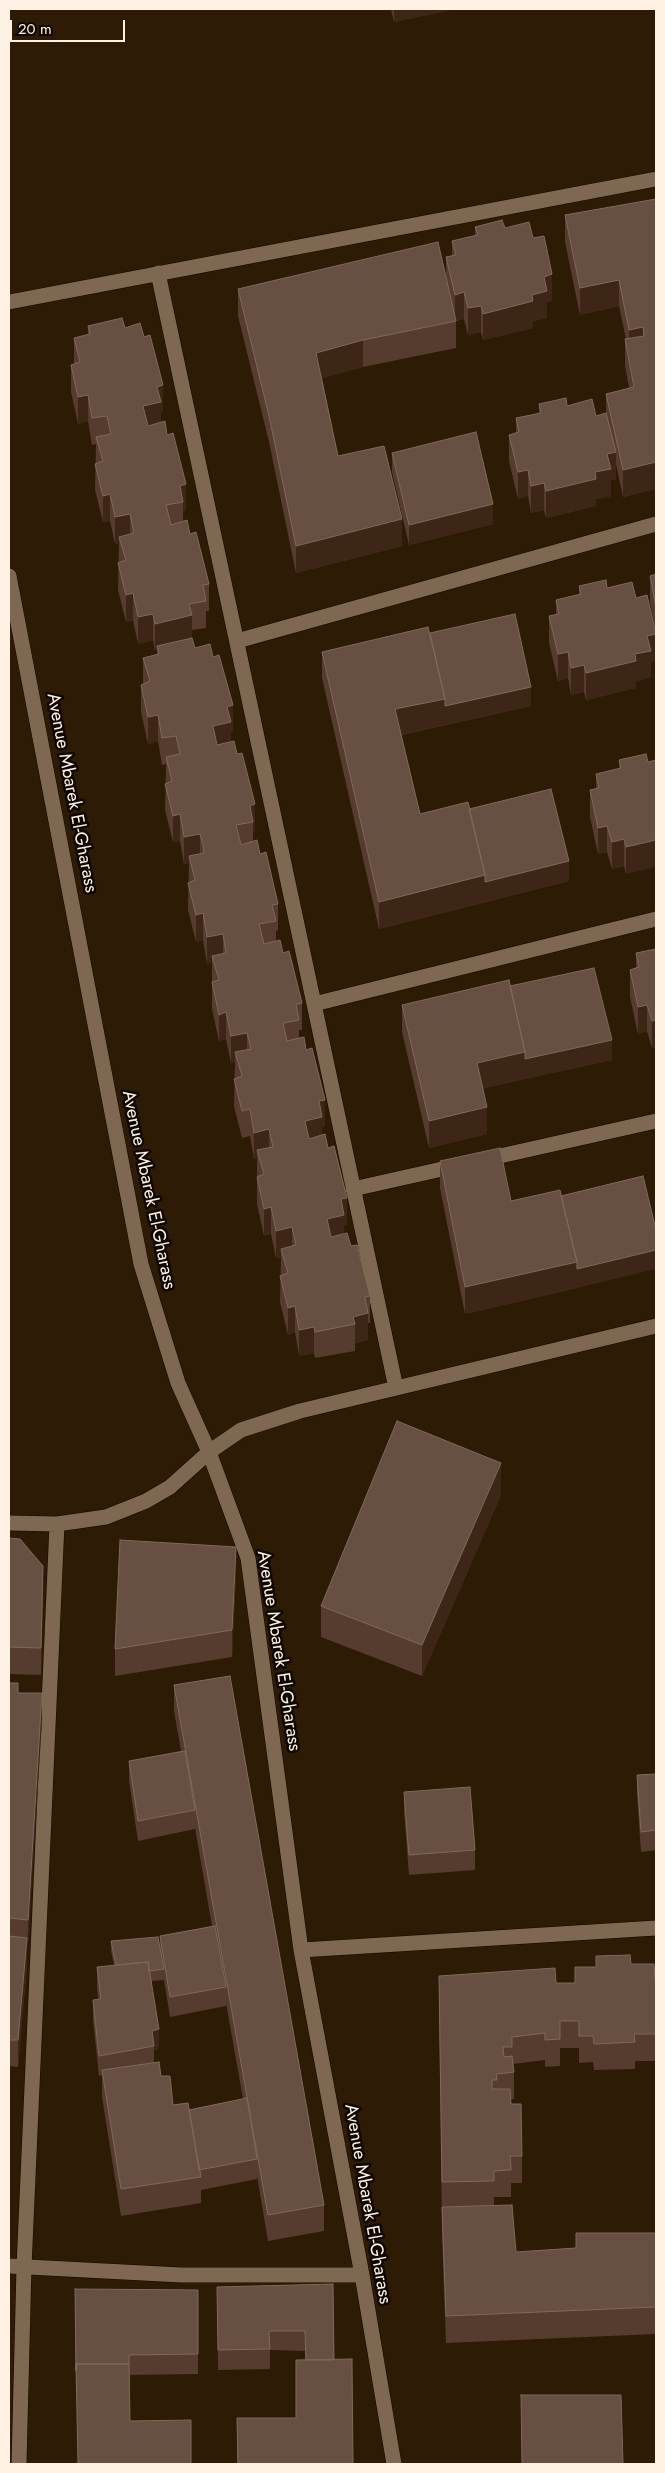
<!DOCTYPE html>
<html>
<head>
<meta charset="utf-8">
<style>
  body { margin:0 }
  #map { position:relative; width:665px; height:2473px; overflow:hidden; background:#2d1b05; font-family:Jost,sans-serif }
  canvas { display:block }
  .frame { position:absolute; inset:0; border:10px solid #fff2e5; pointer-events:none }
  .scale { position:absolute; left:10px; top:20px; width:115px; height:22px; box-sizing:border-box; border:2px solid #fff2e5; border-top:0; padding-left:6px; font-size:15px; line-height:18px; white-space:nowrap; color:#fff2e5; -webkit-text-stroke:4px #0f0802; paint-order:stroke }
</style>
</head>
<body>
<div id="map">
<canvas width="665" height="2473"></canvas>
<div class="frame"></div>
<div class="scale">20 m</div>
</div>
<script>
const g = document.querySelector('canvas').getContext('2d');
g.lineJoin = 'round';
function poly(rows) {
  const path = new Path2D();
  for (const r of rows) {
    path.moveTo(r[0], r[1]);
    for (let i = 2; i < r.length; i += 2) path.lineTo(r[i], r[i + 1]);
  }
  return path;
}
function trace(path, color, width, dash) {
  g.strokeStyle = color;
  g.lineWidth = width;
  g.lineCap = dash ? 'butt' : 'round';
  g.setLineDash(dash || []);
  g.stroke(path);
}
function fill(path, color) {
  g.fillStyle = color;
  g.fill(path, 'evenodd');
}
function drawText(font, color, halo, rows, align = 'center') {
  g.font = font + ' Jost,sans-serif';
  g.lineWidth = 5;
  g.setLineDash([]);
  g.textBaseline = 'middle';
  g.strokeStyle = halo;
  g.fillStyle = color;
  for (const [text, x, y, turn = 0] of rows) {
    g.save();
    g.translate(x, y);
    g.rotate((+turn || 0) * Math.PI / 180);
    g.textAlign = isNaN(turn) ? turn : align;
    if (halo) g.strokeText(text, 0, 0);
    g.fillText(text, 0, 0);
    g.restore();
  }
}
const minor = poly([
  [158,273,396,1388],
  [9,302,656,179],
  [9,576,141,1264,178,1383,209,1452,248,1558,301,1950,362,2275,394,2464],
  [237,641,656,524],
  [314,1004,656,919],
  [482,1160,656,1121],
  [353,1189,460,1165],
  [9,1523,57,1524,106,1517,146,1501,170,1487,209,1452,241,1430,300,1411,656,1326],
  [301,1950,656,1928],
  [9,2266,181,2275,362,2275],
  [19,2464,24,2267,57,1524]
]);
trace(minor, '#150500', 16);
trace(minor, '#7e6851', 15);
fill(poly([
  [391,9,455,9,394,22],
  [656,199,656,489,623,497,616,464,616,479,611,480,611,496,596,499,596,506,546,518,544,510,531,513,528,496,518,499,509,461,509,435,516,433,516,418,539,413,539,404,567,406,596,416,606,413,606,394,629,388,625,366,625,339,626,339,619,306,580,315,565,242,565,215],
  [475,227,505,228,533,238,552,301,547,302,547,318,533,321,533,328,483,340,481,332,468,335,464,319,456,321,456,348,363,367,322,378,338,456,402,546,296,573,269,442,238,316,238,289,446,277,446,257,452,256,452,241,475,235],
  [88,326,125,328,163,412,161,412,161,422,167,435,186,511,183,511,183,521,190,534,209,584,209,611,206,611,206,628,192,630,192,640,195,648,233,732,231,732,231,742,237,754,255,831,253,832,253,842,260,854,278,904,278,930,276,931,276,941,283,953,302,1003,302,1030,299,1030,299,1038,306,1050,325,1126,322,1127,322,1135,347,1224,344,1225,344,1233,351,1246,370,1296,370,1323,368,1323,368,1340,355,1343,355,1351,315,1358,314,1353,299,1356,295,1332,288,1335,280,1302,281,1257,276,1258,271,1234,264,1236,257,1204,257,1158,254,1159,250,1136,242,1138,234,1106,235,1062,231,1063,226,1039,219,1041,212,1009,212,962,207,964,203,940,196,942,188,910,189,863,184,864,180,841,173,842,165,810,166,764,162,765,158,741,148,744,141,712,141,685,143,684,143,658,157,655,157,650,155,651,153,640,138,644,133,620,126,622,118,590,119,543,115,544,110,521,103,522,95,490,96,444,92,445,88,421,78,424,71,392,71,365,74,364,74,338,88,335],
  [392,453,493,524,409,545,392,472],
  [656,574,656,633,650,602,650,576],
  [579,586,607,588,656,660,651,662,651,677,636,681,636,688,586,700,584,692,571,695,568,678,558,681,549,643,549,616,556,615,556,600,579,595],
  [430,633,531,706,401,735,420,814,469,809,569,881,379,929,322,678,322,652],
  [646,754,626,874,624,866,612,869,607,852,598,854,590,817,590,790,596,789,596,774,619,769,619,760],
  [656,949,656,1047,652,1048,647,1031,638,1034,630,997,630,970,636,968,636,953],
  [510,986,612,1060,483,1088,487,1134,429,1148,402,1032,402,1005],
  [440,1161,511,1201,561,1196,643,1176,577,1288,465,1314,440,1188],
  [501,1495,422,1676,321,1637,321,1606],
  [9,1538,43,1593,41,1675,9,1674],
  [236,1573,232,1657,115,1676,115,1649],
  [9,1683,42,1720,27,1947,27,1964,18,2067,9,2066],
  [174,1685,324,2205,324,2231,268,2241,257,2176,257,2179,201,2190,201,2203,121,2216,102,2097,102,2075,99,2076,93,2020,93,2000,98,1999,97,1987,97,1967,114,1965,111,1951,111,1941,160,1947,160,1936,212,1926,195,1828,195,1829,138,1841,129,1781,129,1761,181,1751,174,1711],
  [164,1980,170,2017,226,2006,226,2003,243,2099,189,2110,173,2105,161,2076,154,2063,154,2050,159,2049,151,1981],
  [656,1774,656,1850,641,1852,637,1795,637,1775],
  [404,1792,475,1850,475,1870,409,1875,404,1811],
  [631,1964,655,1980,656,1980,656,2061,635,2061,635,2069,594,2070,593,2062,579,2063,579,2048,560,2048,560,2066,545,2067,545,2060,513,2064,514,2072,514,2099,511,2099,511,2104,522,2156,522,2183,511,2183,511,2197,494,2197,494,2206,516,2252,576,2248,656,2233,656,2334,446,2343,442,2234,439,2002,556,1983,575,1983,596,1967],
  [333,2284,334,2360,353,2464,237,2464,237,2418,296,2418,305,2360,305,2351,270,2350,270,2369,218,2370,217,2287],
  [75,2289,198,2290,198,2374,130,2375,130,2421,76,2391]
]), '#553c2f');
fill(poly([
  [394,9,455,9,394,22],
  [552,274,552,301,547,302,547,318,533,321,533,328,483,340,483,314,532,295,544,277],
  [619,280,619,306,580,315,580,288],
  [464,292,464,319,455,321,455,295],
  [481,306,481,332,468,335,468,308],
  [643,327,643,353,629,356,629,330],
  [363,340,363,367,316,380,316,353],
  [163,385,163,412,161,412,161,429,143,433,143,406,157,387],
  [88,395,88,421,78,424,78,397],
  [616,452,616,479,611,480,611,496,596,499,596,506,546,518,546,491,595,472,607,454],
  [656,462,656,489,623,497,623,470],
  [528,470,528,496,518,499,518,472],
  [544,483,544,510,531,513,531,486],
  [186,484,186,511,183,511,183,502,180,486],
  [110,494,110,521,103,522,103,496],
  [493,504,493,524,409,545,409,525],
  [130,514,130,541,119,537,119,543,115,544,115,517],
  [402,519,402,546,296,573,296,546],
  [133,593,133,620,126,622,126,595],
  [153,614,153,640,138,644,138,617],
  [192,615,192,642,157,646,157,650,155,651,155,624],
  [656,634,656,660,651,662,651,677,636,681,636,688,586,700,586,673,635,654,647,636],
  [568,652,568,678,558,681,558,654],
  [584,665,584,692,571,695,571,668],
  [531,687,531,706,395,736,395,709,445,699],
  [233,705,233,732,231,732,231,749,213,753,213,726,227,707],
  [158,715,158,741,148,744,148,717],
  [255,804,255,831,253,832,253,822,250,806],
  [180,814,180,841,173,842,173,816],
  [607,826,607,852,598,854,598,828],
  [200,834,200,861,189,856,189,863,184,864,184,837],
  [624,839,624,866,612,869,612,842],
  [656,840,656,867,626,874,626,847],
  [569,861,569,881,485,902,485,882],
  [485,875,485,902,379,929,379,902],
  [203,913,203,940,196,942,196,915],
  [223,934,223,960,212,956,212,962,207,964,207,937],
  [647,1005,647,1031,638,1034,638,1007],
  [226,1012,226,1039,219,1041,219,1015],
  [656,1020,656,1047,652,1048,652,1021],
  [247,1033,247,1059,235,1052,235,1062,231,1063,231,1036],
  [612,1040,612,1060,477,1090,477,1063,525,1052],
  [325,1100,325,1126,322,1127,322,1144,305,1148,305,1121,319,1101],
  [487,1107,487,1134,429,1148,429,1121],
  [269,1129,269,1155,257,1150,257,1158,254,1159,254,1133],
  [347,1198,347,1224,344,1225,344,1242,327,1246,327,1219,341,1199],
  [271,1207,271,1234,264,1236,264,1209],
  [292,1227,292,1254,281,1249,281,1257,276,1258,276,1231],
  [656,1250,656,1269,577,1288,465,1314,465,1287,577,1262],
  [295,1306,295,1332,288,1335,288,1308],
  [368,1313,368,1340,355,1343,355,1324,353,1317],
  [314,1327,314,1353,299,1356,299,1330],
  [501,1463,501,1495,422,1676,422,1645],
  [236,1547,236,1573,232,1657,232,1630],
  [43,1566,43,1593,41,1675,41,1648],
  [42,1693,42,1720,28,1947,28,1920],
  [27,1938,27,1964,18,2067,18,2040],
  [159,2029,159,2049,154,2050,152,2031]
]), '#3d2616');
const building = poly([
  [656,199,656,462,623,470,606,394,634,387,625,339,644,336,643,327,629,330,619,280,580,288,565,215,656,199],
  [502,220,505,228,529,222,533,238,544,236,552,274,544,277,547,291,532,295,533,301,483,314,481,306,468,308,464,292,455,295,446,257,456,255,452,241,478,235,475,227,502,220],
  [438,242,456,321,363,340,316,353,338,456,384,446,402,519,296,546,269,416,238,289,438,242],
  [122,318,125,328,140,323,144,337,150,335,163,385,157,387,161,402,143,406,148,426,165,421,167,435,173,433,186,484,180,486,183,502,166,505,171,525,187,520,190,534,196,532,209,584,203,585,206,601,189,604,192,615,155,624,153,614,138,617,133,593,126,595,118,563,126,560,119,537,134,533,130,514,115,517,110,494,103,496,95,464,103,461,96,437,111,434,107,416,92,418,88,395,78,397,71,365,80,362,74,338,90,334,88,326,122,318],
  [566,398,567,406,592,399,596,416,606,413,616,452,607,454,611,469,595,472,596,479,546,491,544,483,531,486,528,470,518,472,509,435,519,432,516,418,541,413,539,404,566,398],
  [476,432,493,504,409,525,392,453,476,432],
  [656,574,656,607,650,576,656,574],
  [606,580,607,588,632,582,636,598,647,595,656,634,647,636,651,651,635,654,636,661,586,673,584,665,571,668,568,652,558,654,549,616,559,614,556,600,581,594,579,586,606,580],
  [515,614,531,687,445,706,445,699,430,633,515,614],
  [428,627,445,699,395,709,420,814,468,802,485,875,379,902,322,652,428,627],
  [192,638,195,648,210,644,213,657,219,655,233,705,227,707,231,722,213,726,217,745,234,741,237,754,242,753,255,804,250,806,253,822,236,825,241,845,257,840,260,854,266,852,278,904,272,905,276,921,259,924,264,944,280,940,283,953,289,951,302,1003,296,1004,299,1020,283,1023,287,1041,304,1037,306,1050,312,1048,325,1100,319,1101,322,1117,305,1121,309,1139,325,1134,328,1148,334,1146,347,1198,341,1199,344,1215,327,1219,331,1237,347,1233,351,1246,357,1245,370,1296,365,1297,368,1313,353,1317,355,1324,315,1332,314,1327,299,1330,295,1306,288,1308,280,1276,288,1273,281,1249,296,1245,292,1227,276,1231,271,1207,264,1209,257,1177,264,1174,257,1150,273,1147,269,1129,254,1133,250,1109,242,1111,234,1079,242,1076,235,1052,251,1049,247,1033,231,1036,226,1012,219,1015,212,982,219,980,212,956,226,953,223,934,207,937,203,913,196,915,188,883,195,880,189,856,204,853,203,845,200,834,184,837,180,814,173,816,165,784,172,781,166,757,180,754,176,736,162,738,158,715,148,717,141,685,150,681,143,658,159,654,157,646,192,638],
  [646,754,648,762,656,760,656,840,626,847,624,839,612,842,607,826,598,828,590,790,599,788,596,774,621,768,619,760,646,754],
  [551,789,569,861,485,882,485,875,469,809,551,789],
  [656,949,656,1020,652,1021,647,1005,638,1007,630,970,639,967,636,953,656,949],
  [594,968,612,1040,525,1059,525,1052,510,986,594,968],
  [509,980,525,1052,477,1063,487,1107,429,1121,402,1005,509,980],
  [500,1148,511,1201,560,1190,577,1262,465,1287,440,1161,500,1148],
  [643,1176,656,1230,656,1250,577,1269,577,1262,561,1196,643,1176],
  [397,1421,501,1463,422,1645,321,1606,397,1421],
  [9,1538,20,1539,43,1566,41,1648,9,1647,9,1538],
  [120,1540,236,1547,232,1630,115,1649,120,1540],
  [230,1676,324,2205,268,2215,174,1685,230,1676],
  [9,1683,18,1683,18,1693,42,1693,28,1920,9,1918,9,1924,9,1683],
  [185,1751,195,1810,138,1821,129,1761,185,1751],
  [656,1774,656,1830,641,1832,637,1775,656,1774],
  [470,1787,475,1850,409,1855,404,1792,470,1787],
  [215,1926,226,1987,170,1997,160,1936,215,1926],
  [9,1936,27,1938,18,2040,9,2040,9,1936],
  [158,1937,164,1969,149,1971,148,1962,116,1965,111,1941,158,1937],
  [630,1955,631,1964,654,1964,655,1980,656,1980,656,2034,634,2034,635,2042,594,2044,593,2036,579,2036,579,2021,560,2021,560,2039,545,2040,545,2033,512,2037,512,2047,503,2047,504,2057,512,2056,514,2072,496,2074,497,2080,492,2080,492,2089,510,2089,511,2104,521,2104,522,2156,510,2156,511,2170,494,2171,494,2181,442,2182,439,1976,555,1968,556,1983,575,1983,575,1967,596,1967,596,1956,630,1955],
  [148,1962,159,2029,152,2031,154,2046,99,2056,93,2000,101,1999,97,1967,148,1962],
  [159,2062,161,2076,170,2076,173,2105,188,2103,201,2177,121,2189,102,2070,159,2062],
  [247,2098,257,2159,199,2170,189,2110,247,2098],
  [512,2205,516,2252,576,2248,576,2233,656,2233,656,2307,446,2316,442,2207,512,2205],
  [333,2284,334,2360,306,2360,305,2331,269,2331,270,2349,218,2350,217,2287,333,2284],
  [75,2289,198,2290,198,2354,129,2355,129,2364,76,2364,76,2371,75,2289],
  [352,2359,353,2464,238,2464,237,2418,296,2418,296,2360,352,2359],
  [76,2364,129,2364,130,2421,191,2420,191,2464,78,2464,76,2364],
  [521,2395,621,2395,623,2464,522,2464,521,2395]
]);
fill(building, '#674f42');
trace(building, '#7f695c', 1);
drawText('18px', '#fff2e5', '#0f0802', [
  ["Avenue Mbarek El-Gharass",71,793,79],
  ["Avenue Mbarek El-Gharass",148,1190,78],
  ["Avenue Mbarek El-Gharass",278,1651,81],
  ["Avenue Mbarek El-Gharass",367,2204,80]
]);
</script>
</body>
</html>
